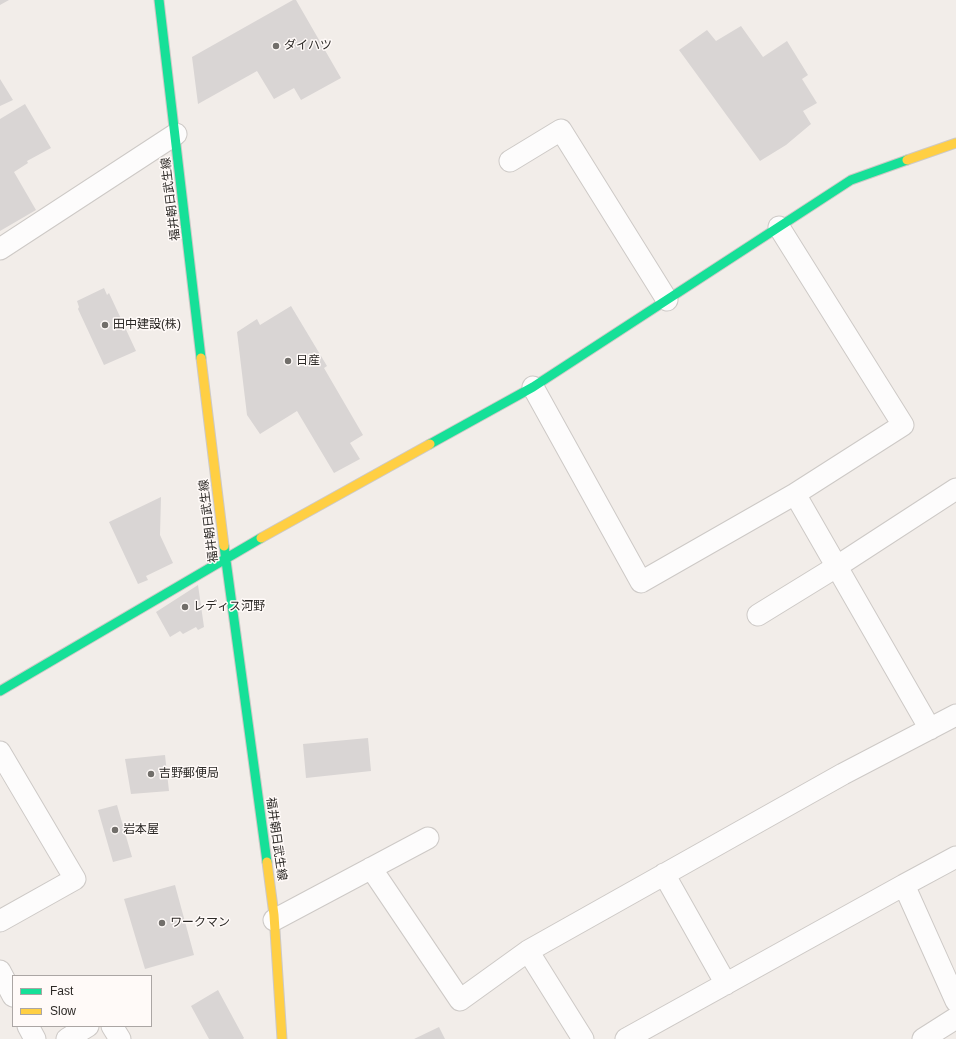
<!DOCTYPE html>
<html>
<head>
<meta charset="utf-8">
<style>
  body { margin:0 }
  #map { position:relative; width:956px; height:1039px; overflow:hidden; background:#f2ede9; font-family:Helvetica,sans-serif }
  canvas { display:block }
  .legend { position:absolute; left:12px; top:975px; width:140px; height:52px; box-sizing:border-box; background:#fffaf8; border:1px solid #aba6a4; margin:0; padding:5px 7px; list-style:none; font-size:12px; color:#2c2926 }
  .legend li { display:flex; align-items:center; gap:8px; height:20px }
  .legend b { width:20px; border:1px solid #aba6a4 }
</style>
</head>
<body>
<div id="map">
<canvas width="956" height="1039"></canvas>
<ul class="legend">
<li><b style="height:5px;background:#16e098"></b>Fast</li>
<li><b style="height:5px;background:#ffcf43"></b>Slow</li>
</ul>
</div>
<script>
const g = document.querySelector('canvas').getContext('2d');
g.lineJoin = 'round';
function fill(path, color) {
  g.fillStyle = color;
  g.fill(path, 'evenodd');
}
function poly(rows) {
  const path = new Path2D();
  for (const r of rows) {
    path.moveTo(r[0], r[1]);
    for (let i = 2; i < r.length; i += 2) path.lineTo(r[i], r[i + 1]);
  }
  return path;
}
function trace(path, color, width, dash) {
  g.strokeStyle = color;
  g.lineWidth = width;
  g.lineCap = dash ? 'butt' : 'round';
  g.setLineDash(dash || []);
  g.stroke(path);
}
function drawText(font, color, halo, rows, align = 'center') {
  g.font = font + ' Helvetica,"Noto Sans JP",sans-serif';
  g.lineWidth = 3;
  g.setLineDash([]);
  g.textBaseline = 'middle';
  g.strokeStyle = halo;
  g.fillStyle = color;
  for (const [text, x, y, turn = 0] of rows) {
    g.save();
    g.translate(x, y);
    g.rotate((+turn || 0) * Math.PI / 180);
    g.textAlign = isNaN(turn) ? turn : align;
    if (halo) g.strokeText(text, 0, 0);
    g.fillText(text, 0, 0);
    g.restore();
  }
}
fill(poly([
  [0,0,9,0,0,5],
  [293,0,296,0,341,78,301,100,294,88,274,99,257,71,198,104,192,57],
  [741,26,763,57,787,41,808,75,802,79,817,103,803,111,811,124,786,145,760,161,679,50,707,30,716,41],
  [0,79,13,100,0,106],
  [25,104,51,148,27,161,28,163,14,172,36,210,0,231,0,119],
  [104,288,107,295,109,293,136,351,104,365,78,309,79,307,77,301],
  [291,306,327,366,324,368,363,435,350,443,360,459,334,473,297,411,260,434,247,415,237,332,257,319,260,325],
  [161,497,160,535,173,563,146,576,148,580,138,584,109,522],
  [198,585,204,627,198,630,196,627,183,634,180,631,170,637,156,612],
  [368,738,371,771,306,778,303,744],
  [165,755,169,791,131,794,125,759],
  [117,805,132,857,113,862,98,810],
  [175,885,194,955,145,969,124,899],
  [218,990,244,1038,243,1039,209,1039,191,1006],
  [439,1027,445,1039,414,1039]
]), '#d9d5d4');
const street = poly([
  [510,161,561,130,667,300],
  [779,227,903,425,795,494],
  [0,249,176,134],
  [533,387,641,582,795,494,930,729],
  [758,615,836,567,956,489],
  [0,752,75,879,0,921],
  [956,857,904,885,956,1001],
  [371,868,460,1000,528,951,843,774,956,715],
  [664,874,726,984],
  [274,920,428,838],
  [528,951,583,1039],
  [0,971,13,996],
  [28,1026,35,1039],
  [112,1026,120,1039],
  [67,1039,88,1026],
  [626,1039,904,885],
  [923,1039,956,1018]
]);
const fast = poly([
  [159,0,201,358],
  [430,444,533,387,851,180,907,160],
  [224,546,267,862],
  [0,691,261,538]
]);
const slow = poly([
  [907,160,956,143],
  [201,358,224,546],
  [261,538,430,444],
  [267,862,274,915,282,1039]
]);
trace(street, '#cdc9c6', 23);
trace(fast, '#cdc9c6', 11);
trace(slow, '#cdc9c6', 11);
trace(street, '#fdfcfc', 21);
trace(fast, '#16e098', 9);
trace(slow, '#ffcf43', 9);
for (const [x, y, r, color] of [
  [276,46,4,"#716e6a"],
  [105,325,4,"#716e6a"],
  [288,361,4,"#716e6a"],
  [185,607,4,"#716e6a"],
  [151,774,4,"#716e6a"],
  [115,830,4,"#716e6a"],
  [162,923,4,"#716e6a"]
]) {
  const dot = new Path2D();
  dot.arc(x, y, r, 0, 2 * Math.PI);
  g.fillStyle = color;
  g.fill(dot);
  trace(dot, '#fffaf8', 1.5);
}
drawText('12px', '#2c2926', '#fffaf8', [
  ["ダイハツ",284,46],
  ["田中建設(株)",113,325],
  ["日産",296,361],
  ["レディス河野",193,607],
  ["吉野郵便局",159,774],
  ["岩本屋",123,830],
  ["ワークマン",170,923]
], 'left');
drawText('12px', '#2c2926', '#fffaf8', [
  ["福井朝日武生線",171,199,-97],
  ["福井朝日武生線",209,521,-97],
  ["福井朝日武生線",276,839,82]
]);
</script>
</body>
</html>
